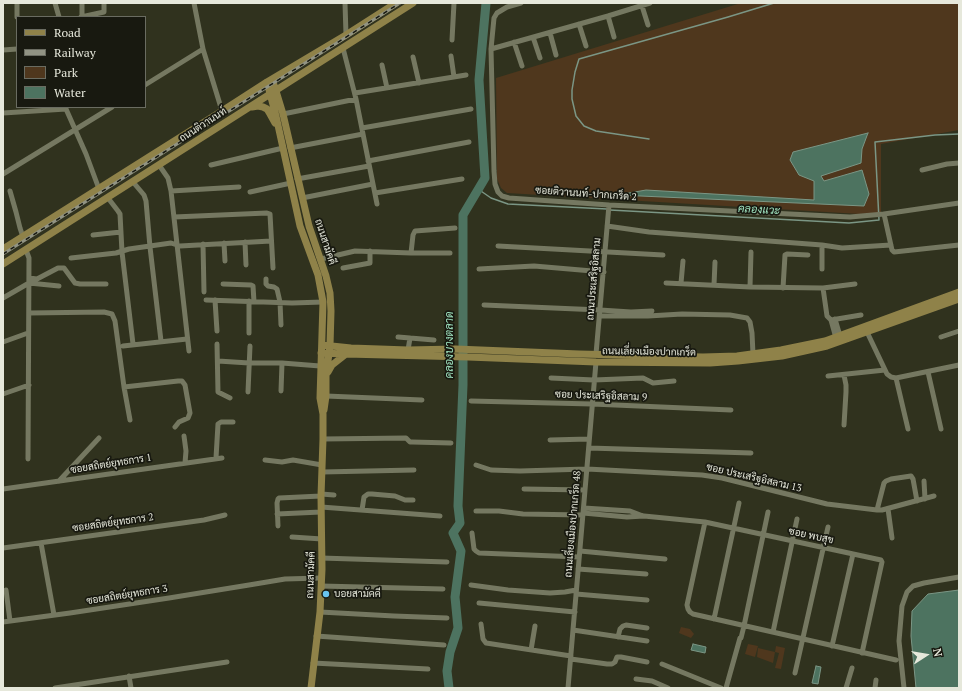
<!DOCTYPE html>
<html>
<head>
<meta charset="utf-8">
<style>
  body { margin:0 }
  #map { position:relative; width:962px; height:691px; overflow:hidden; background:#30321e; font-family:"PT Serif",serif }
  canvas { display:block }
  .frame { position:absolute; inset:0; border:4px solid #e6e8db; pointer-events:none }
  .legend { position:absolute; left:16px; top:16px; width:130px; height:92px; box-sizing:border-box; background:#181910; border:1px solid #6a6c61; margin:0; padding:5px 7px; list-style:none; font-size:12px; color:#e6e8db }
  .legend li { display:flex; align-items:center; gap:8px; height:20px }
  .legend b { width:20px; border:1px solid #6a6c61 }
  .north { position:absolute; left:906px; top:635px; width:40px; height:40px; -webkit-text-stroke:3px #181910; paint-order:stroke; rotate:78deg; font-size:11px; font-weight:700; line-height:16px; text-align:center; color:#e6e8db }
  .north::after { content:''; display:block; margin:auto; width:14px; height:18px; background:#e6e8db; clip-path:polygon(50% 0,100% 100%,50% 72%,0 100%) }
</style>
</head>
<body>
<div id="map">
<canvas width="962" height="691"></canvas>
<div class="frame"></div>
<ul class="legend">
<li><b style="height:5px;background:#8f8249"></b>Road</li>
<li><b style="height:5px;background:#919383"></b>Railway</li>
<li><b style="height:11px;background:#4f371d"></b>Park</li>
<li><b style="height:11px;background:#4d7360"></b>Water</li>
</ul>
<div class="north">N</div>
</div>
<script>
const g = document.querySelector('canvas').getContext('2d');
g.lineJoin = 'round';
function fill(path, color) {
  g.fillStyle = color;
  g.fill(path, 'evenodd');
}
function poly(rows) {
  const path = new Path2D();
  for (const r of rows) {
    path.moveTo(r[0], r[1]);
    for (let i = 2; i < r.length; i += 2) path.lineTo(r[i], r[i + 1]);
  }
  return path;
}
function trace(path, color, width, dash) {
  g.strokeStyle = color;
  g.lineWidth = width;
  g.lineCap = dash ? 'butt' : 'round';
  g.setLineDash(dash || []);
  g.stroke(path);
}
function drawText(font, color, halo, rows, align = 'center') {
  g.font = font + ' "PT Serif",Sarabun,serif';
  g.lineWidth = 3.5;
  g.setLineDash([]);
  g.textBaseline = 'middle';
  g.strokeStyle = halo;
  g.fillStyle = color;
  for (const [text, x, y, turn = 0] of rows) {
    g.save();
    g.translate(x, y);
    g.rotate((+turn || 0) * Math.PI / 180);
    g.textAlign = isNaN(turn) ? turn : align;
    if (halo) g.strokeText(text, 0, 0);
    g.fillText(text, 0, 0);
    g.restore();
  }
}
fill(poly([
  [741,3,959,3,959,130,881,144,881,213,860,214,507,193,501,188,497,179,496,78],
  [681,627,690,629,694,634,691,638,679,633],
  [748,644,758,646,755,657,745,654],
  [776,646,785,648,781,669,775,668,779,653,775,652],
  [758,648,775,652,773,663,757,657]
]), '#4f371d');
const water = poly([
  [868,133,862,149,861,163,821,176,824,181,862,170,869,194,864,206,618,195,646,190,814,200,814,181,799,175,790,160,793,152,868,133],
  [959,590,959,687,957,688,916,688,911,636,912,611,928,594,959,590],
  [693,644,706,647,705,653,691,650,693,644],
  [816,666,821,667,818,684,812,683,816,666]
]);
fill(water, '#4d7360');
trace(water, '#7b9685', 1);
trace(poly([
  [649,139,596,131,584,126,576,116,572,99,572,90,575,72,579,59,728,17,774,3],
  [478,189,491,198,508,204,607,209],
  [610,210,849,223,879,220,875,142,935,135,959,134]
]), '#7b9685', 1.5);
trace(poly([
  [449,688,447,671,450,652,458,628,455,597,461,551,453,533,460,523,458,506,463,385,463,215,485,178,479,80,486,3]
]), '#4d7360', 9);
trace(poly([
  [17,3,17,17],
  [55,3,59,17],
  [82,3,82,17],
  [194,3,203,49,222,111],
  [345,3,346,35],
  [521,3,507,7,497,13,494,18,491,49,494,171,495,184,498,192,502,196,509,198,609,205,850,217,884,214,959,203],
  [642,6,648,25],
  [608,16,614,37],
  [81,17,104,12,104,3],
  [579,24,586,46],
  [550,33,556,55],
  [533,37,540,58],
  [452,40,454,3],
  [514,42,522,66],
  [343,48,356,99,377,204],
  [491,49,608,16,650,3],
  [3,50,17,49],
  [451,56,454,77],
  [413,57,419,83],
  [382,65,387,88],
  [145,85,203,49],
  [355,93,466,75],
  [66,107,66,109,86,154,99,189],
  [3,113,66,109],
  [283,114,356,99],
  [362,128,471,109],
  [290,148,363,134],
  [368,161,469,142],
  [159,165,168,178,171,191,189,351],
  [211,165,283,148],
  [922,170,947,164,959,163],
  [3,174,112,107],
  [297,179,369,166],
  [133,182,144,195,146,201,150,247,161,341],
  [10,191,16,212,20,228,23,237],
  [171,191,239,187],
  [250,192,291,183],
  [375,193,462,179],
  [108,198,118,211,120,214,122,252,133,344],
  [302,198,373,184],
  [884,214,892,250,894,252,959,245],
  [174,217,267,213,270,214,273,268],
  [607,226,649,232,822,245,842,248,891,245],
  [93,235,121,232],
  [245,242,246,265],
  [224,243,225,261],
  [203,244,204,292],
  [498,246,663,255],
  [26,250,29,258,28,459],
  [411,253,413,235,415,231,455,228],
  [71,258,116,253,129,249,171,243,180,246,271,241],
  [321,259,355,251,411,253,450,253],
  [343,268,370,263,370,251],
  [479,269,534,266,604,272],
  [822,269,822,245],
  [29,278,37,279,58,268,64,268,75,283,80,284,106,284],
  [266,279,266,284,268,286,274,287,277,289,280,302,281,325],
  [666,283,750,287,823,288,855,284],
  [681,283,683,261],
  [223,284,251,285,253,286,254,302],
  [714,285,715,262],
  [750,287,751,252],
  [783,288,785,255,787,254,808,255],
  [823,288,827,316,831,320,861,315],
  [3,298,29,283,59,286],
  [206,300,292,303,323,302],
  [215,300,217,331],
  [249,301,249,333],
  [484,305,600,310,631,312,652,311],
  [29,313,104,312,112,314,115,321,124,387,130,420],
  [600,316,648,316,682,314,730,315,747,318,750,322,752,333,753,354],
  [835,319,840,336],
  [831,320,836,338],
  [867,332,887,374,891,377,896,378,959,365],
  [398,337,434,340],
  [941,337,959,331],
  [3,342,28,333],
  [217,344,218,392,230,398],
  [123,346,187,339],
  [408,350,410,338],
  [596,354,609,205],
  [218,361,249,363,282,363,320,366],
  [928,372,941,429],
  [844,375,846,385,846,392,844,425],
  [828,376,885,370],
  [551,378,594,380,643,378,653,383,674,381],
  [896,378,908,429],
  [124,387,178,381,182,381,185,385,190,413,188,418,179,422,175,427],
  [281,391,282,363],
  [248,392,250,346],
  [3,394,29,385],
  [326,396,422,400],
  [471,401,592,404,731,410],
  [184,436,186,451,185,463],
  [323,439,406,438,410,442,412,442,451,443],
  [550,440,589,439],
  [589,448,751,453],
  [216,458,218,424,221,422,233,422],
  [265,460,282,462,293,460,322,465],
  [476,465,491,470,520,471,587,469,702,475,722,478,827,504,877,510,882,510,934,496],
  [322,472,414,470],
  [59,481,99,438],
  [924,481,925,499],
  [3,489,222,458],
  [524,489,585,490],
  [321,494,334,495],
  [321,507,440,516],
  [584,508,630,511,643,516],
  [888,509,892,538],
  [362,510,364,497,368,494,372,494,395,496,405,500,413,500],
  [877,510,884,483,886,481,891,479,911,476,913,479,917,501],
  [476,511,499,511,523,514,583,515],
  [583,513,627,517,644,516,705,522,881,560,882,562,862,653],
  [277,514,321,512],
  [705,522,687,605,688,609,690,612,693,614,896,660],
  [278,526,277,503,278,499,279,498,321,496],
  [472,533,474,549,476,551,479,553,579,557],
  [292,537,322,539],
  [41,543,54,615],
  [3,548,204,520,225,515],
  [580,551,665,559],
  [321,558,447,562],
  [578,569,646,574],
  [471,585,508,590,550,593,565,592,576,590],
  [321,586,443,589],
  [6,590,10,621],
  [576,594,647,600],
  [479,603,575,612],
  [320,612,394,616,447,618],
  [714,619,739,503],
  [3,622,70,613,169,598,249,585,285,579,321,578],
  [481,624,483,639,486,643,571,656],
  [573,630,647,641],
  [773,632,797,519],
  [316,636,444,645],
  [618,637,620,629,623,626,626,625,647,628],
  [741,638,744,626,768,512],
  [832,646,853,554],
  [531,650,535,626],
  [571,659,607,664,612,664,615,662,617,657,621,657,647,662],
  [313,663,428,669],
  [662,664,721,688],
  [795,673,828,527],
  [129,676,131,688],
  [636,679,652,681,668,688],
  [55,688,227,662],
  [568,688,596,362],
  [726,688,740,638],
  [846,688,852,668],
  [875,688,876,680],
  [904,688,899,641,902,606,907,592,913,586,924,583,959,577]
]), '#757861', 5);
trace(poly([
  [272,79,276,91,283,114,309,226,326,276,330,293,331,311,330,346,326,376,326,396,324,410],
  [267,82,276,116,300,226,318,275,323,302,320,398,323,414,323,439,321,496,322,569,320,612,311,688],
  [252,107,258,106,263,107,267,109,270,114,275,123],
  [3,249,152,155,222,111,267,82,346,35,396,3],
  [3,264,413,3],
  [322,345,351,348,408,350,456,349,579,354,703,357,737,356,781,350,825,341,959,292],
  [321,353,346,354,468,357,596,362,710,363,738,361,782,356,827,346,959,299],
  [328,372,332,365,346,354]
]), '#8f8249', 7);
const rail = poly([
  [3,254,400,3]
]);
trace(rail, '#919383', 3);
trace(rail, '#181910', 1.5, [4.5]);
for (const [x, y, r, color] of [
  [326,594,4,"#68c4f0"]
]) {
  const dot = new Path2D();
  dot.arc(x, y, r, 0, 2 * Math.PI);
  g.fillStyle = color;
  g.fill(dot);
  trace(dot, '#181910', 1.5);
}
drawText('10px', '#e6e8db', '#181910', [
  ["ถนนติวานนท์",203,125,-33],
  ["ซอยติวานนท์-ปากเกร็ด 2",586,194,4],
  ["ถนนสามัคคี",325,242,72],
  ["ถนนประเสริฐอิสลาม",594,279,-85],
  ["ถนนเลี่ยงเมืองปากเกร็ด",649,352,1],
  ["ซอย ประเสริฐอิสลาม 9",601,396,2],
  ["ซอยสถิตย์ยุทธการ 1",111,464,-9],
  ["ซอย ประเสริฐอิสลาม 13",754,478,13],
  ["ซอยสถิตย์ยุทธการ 2",113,523,-8],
  ["ถนนเลี่ยงเมืองปากเกร็ด 48",573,524,-85],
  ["ซอย พบสุข",811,536,12],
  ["ถนนสามัคคี",311,575,-88],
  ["ซอยสถิตย์ยุทธการ 3",127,595,-9]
]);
drawText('10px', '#e6e8db', '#181910', [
  ["บอยสามัคคี",334,594]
], 'left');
drawText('italic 11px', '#9fe2bf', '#181910', [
  ["คลองแวะ",759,210,3],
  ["คลองบางตลาด",450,345,-90]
]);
</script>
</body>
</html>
